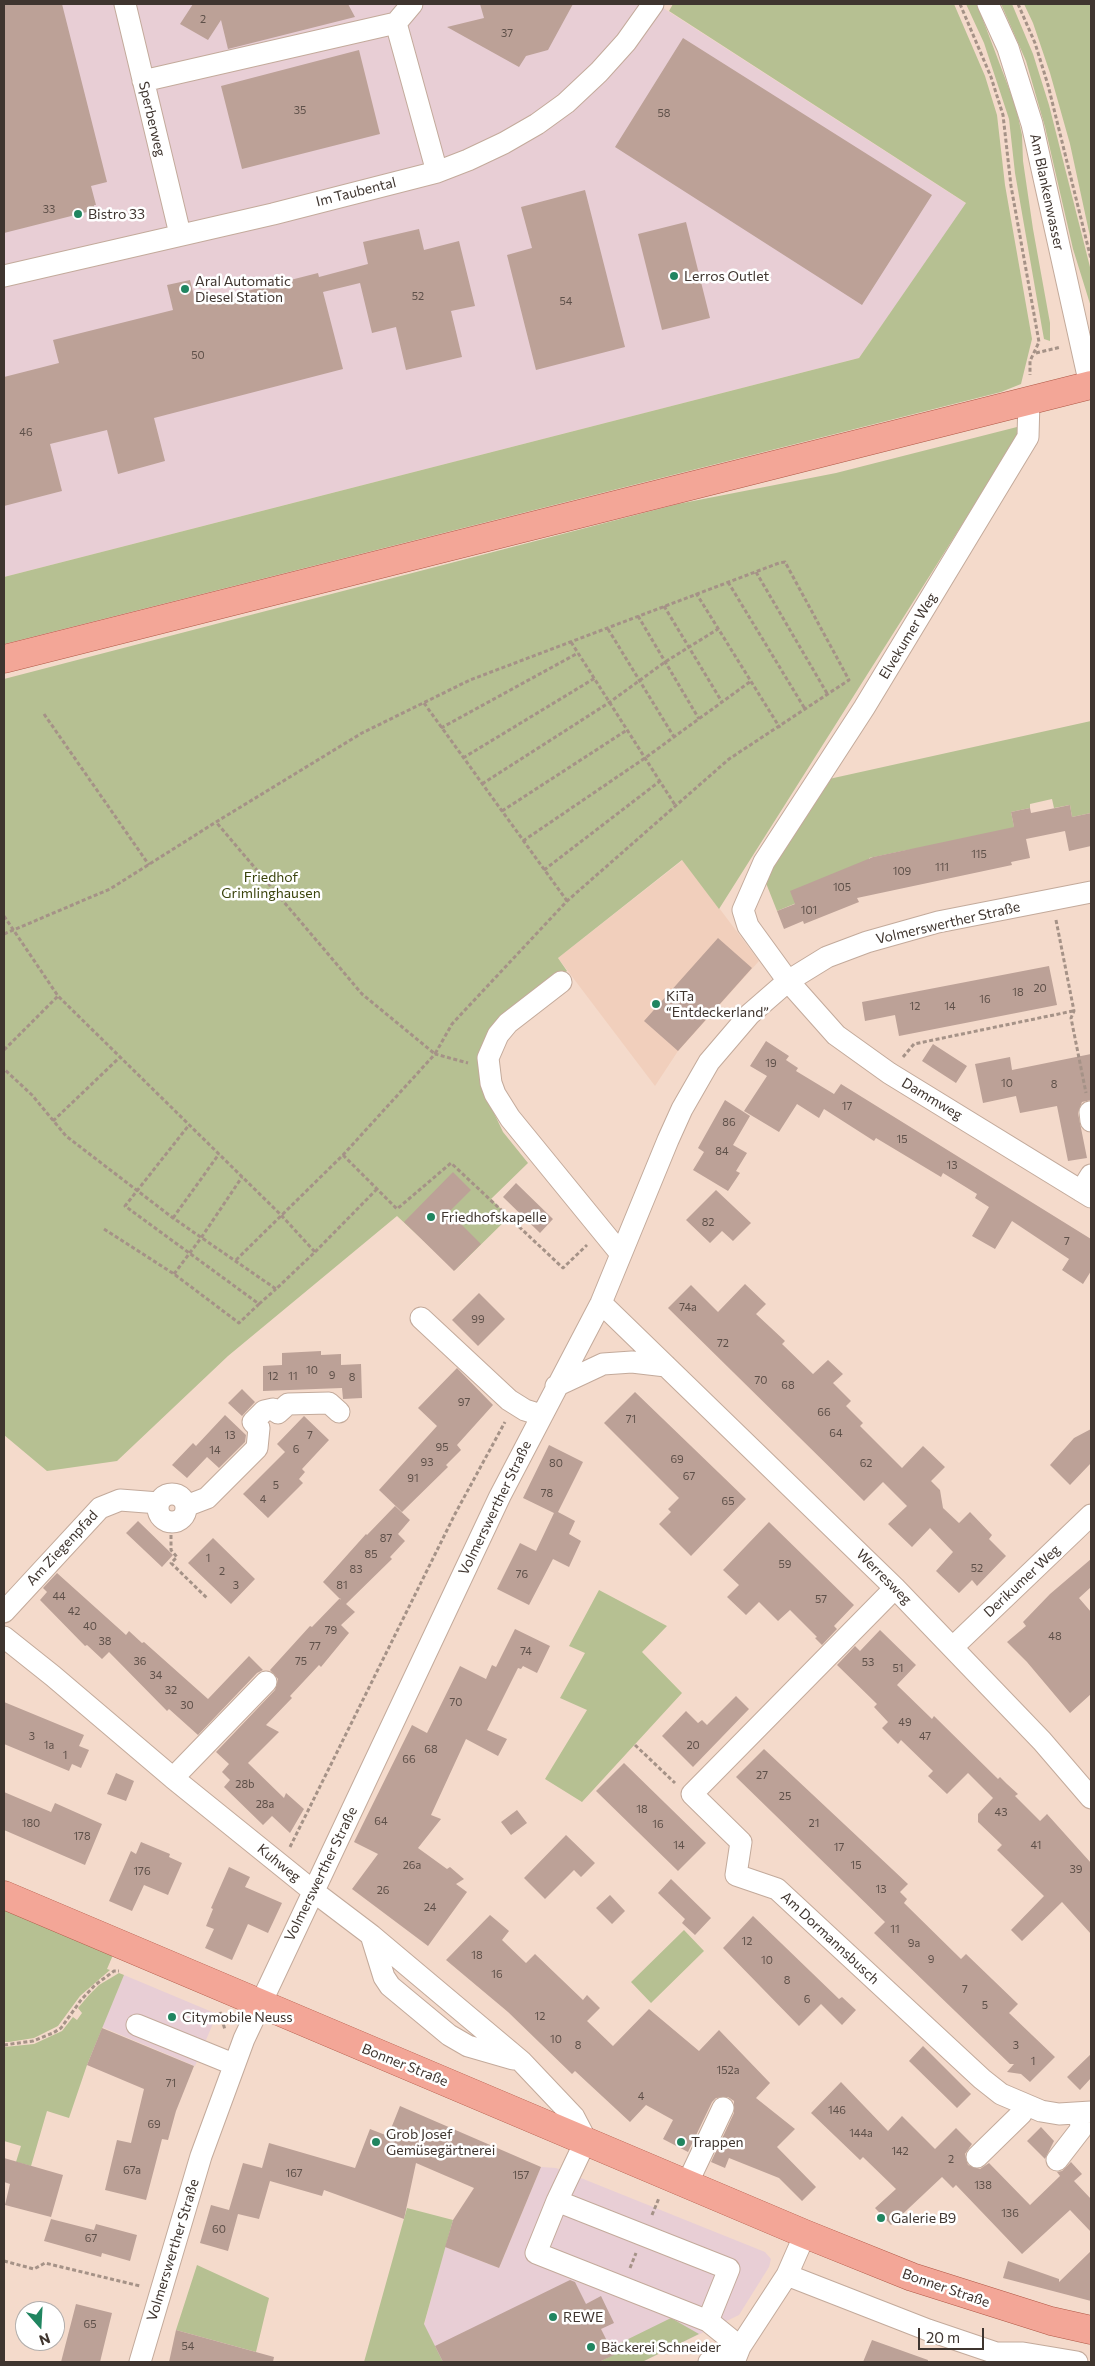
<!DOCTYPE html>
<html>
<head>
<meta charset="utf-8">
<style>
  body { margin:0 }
  #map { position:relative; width:1095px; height:2366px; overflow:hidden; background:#f4dacb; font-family:Commissioner,sans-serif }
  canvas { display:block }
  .frame { position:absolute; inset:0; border:5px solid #3f352f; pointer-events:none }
  .north { position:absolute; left:15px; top:2301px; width:50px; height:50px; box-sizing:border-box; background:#fff; border:1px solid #b2aeac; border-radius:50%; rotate:161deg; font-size:14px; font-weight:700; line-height:20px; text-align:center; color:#3f352f }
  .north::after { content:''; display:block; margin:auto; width:18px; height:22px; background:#208560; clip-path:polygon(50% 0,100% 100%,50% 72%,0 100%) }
  .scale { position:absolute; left:918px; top:2328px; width:66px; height:22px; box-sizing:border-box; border:2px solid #3f352f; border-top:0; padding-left:6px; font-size:15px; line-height:18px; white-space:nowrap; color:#3f352f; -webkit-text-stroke:4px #fff; paint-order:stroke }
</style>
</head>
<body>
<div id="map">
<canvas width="1095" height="2366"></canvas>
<div class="frame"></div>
<div class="north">N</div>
<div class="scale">20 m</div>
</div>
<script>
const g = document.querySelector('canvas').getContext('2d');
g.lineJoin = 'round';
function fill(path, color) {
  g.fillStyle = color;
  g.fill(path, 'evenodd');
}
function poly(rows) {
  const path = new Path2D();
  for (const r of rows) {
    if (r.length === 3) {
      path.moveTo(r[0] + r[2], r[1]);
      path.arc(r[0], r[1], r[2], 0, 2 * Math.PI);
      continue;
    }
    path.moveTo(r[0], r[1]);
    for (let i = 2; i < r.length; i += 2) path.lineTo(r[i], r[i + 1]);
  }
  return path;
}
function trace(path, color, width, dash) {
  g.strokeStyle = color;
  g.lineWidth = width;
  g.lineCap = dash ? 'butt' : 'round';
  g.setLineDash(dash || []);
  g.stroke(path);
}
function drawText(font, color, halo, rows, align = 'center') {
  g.font = font + ' Commissioner,sans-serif';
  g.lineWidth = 5;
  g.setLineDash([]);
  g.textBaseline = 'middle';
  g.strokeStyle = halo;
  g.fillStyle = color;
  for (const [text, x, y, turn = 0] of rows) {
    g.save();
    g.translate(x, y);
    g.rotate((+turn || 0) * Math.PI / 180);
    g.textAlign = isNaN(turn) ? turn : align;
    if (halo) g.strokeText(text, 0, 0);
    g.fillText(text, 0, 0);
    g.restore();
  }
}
fill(poly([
  [4,4,657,4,967,204,859,358,4,577],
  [124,1975,217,2014,195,2066,102,2027],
  [541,2167,556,2168,765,2252,771,2259,769,2267,739,2315,642,2362,427,2362,424,2325,445,2247,499,2268]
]), '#e8ced5');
fill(poly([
  [683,860,759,961,678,1051,655,1086,558,958]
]), '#f1cfbc');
fill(poly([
  [673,4,954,4,985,76,997,115,1005,185,1032,339,1021,384,1001,392,4,644,4,577,859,358,966,203,669,11],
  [966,4,977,4,1016,107,1022,135,1023,161,1033,229,1050,323,1050,341,1044,339,1042,328,1015,173,1009,119,984,43],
  [1001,4,1012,4,1033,54,1049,105,1091,271,1091,307,1073,249,1045,127,1026,61],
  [1024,4,1091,4,1091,241,1070,144,1050,73,1033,23],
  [1017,427,1018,436,719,909,682,860,558,958,567,971,495,1029,485,1094,503,1132,528,1163,491,1199,509,1217,455,1270,397,1216,228,1356,117,1461,47,1471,4,1435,4,679,678,504,836,473],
  [1091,721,1091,813,1072,817,1070,805,1054,808,1052,799,1030,804,1030,808,1011,812,1017,841,907,850,869,858,872,872,777,911,764,878,829,779],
  [599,1590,667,1626,642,1652,682,1693,582,1802,545,1779,587,1710,560,1698,585,1653,569,1646],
  [4,1909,113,1955,107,1969,110,1970,80,1996,58,2026,34,2038,9,2042,4,2042],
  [684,1930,704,1951,651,2003,631,1982],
  [119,1973,124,1975,87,2065,69,2118,47,2111,31,2166,16,2162,21,2146,4,2141,4,2047,34,2044,62,2031,73,2017,77,2020,82,2013,78,2008,89,1995,99,1985],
  [407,2208,453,2220,424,2324,443,2362,364,2362],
  [197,2265,269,2298,256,2352,176,2330],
  [671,2318,699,2334,642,2362,599,2362,613,2355,610,2348]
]), '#b6c092');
fill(poly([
  [4,4,62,4,107,182,91,186,96,205,94,205,95,210,4,233],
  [193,4,348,4,355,17,228,49,221,20,208,40,180,24],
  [480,4,573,4,548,50,526,56,519,67,447,27,484,18],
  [683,38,932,195,862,305,615,147],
  [359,50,380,134,242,169,221,86],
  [585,190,625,347,536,370,507,255,532,248,521,207],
  [686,222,710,318,662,330,638,234],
  [419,229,424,250,459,241,475,306,451,311,462,357,406,370,396,327,372,333,360,283,323,292,343,369,154,418,165,461,118,474,107,430,50,444,62,491,4,506,4,377,59,363,53,340,173,310,167,285,190,280,196,304,318,273,319,277,368,264,363,242],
  [1070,805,1072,817,1091,813,1091,846,1069,851,1065,831,1026,839,1030,858,1011,862,1012,865,857,898,859,902,804,924,803,921,784,929,777,911,795,904,790,891,873,857,1014,827,1011,812,1030,808,1031,813],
  [718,938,752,968,678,1051,644,1021],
  [1049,966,1057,1005,899,1036,895,1015,865,1021,862,1002],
  [766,1041,789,1056,786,1060,798,1068,796,1071,834,1094,841,1084,1091,1239,1091,1271,1083,1284,1062,1270,1069,1259,1012,1221,995,1249,972,1236,989,1207,975,1198,977,1194,943,1173,941,1177,876,1138,874,1141,824,1109,819,1118,797,1104,779,1132,744,1111,767,1076,750,1066],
  [933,1044,967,1066,956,1083,922,1061],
  [1091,1054,1091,1100,1082,1102,1078,1113,1087,1158,1068,1161,1057,1106,1020,1113,1016,1096,983,1103,975,1064,1010,1057,1012,1070],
  [725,1100,750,1116,733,1145,747,1153,736,1171,740,1173,728,1191,693,1170,704,1152,698,1148],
  [453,1172,471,1190,449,1212,481,1244,454,1271,404,1222],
  [516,1183,553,1219,540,1233,503,1197],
  [716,1190,751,1223,733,1241,722,1231,710,1243,686,1220],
  [745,1284,766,1304,756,1314,785,1341,782,1344,813,1374,828,1360,843,1374,833,1383,851,1401,846,1406,863,1423,860,1426,902,1468,923,1446,945,1467,931,1481,940,1490,943,1508,959,1523,970,1512,992,1535,989,1539,1006,1556,977,1586,972,1580,959,1593,936,1571,953,1552,930,1528,912,1547,888,1524,907,1506,883,1482,864,1501,668,1308,691,1285,718,1312],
  [479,1293,505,1319,478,1346,452,1320],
  [321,1351,321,1355,341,1354,341,1365,361,1364,362,1398,343,1399,342,1388,263,1391,263,1366,282,1365,282,1353],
  [457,1368,493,1405,457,1445,461,1450,446,1465,448,1467,402,1512,379,1490,437,1426,418,1408],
  [242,1389,255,1402,242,1416,228,1403],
  [635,1392,746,1499,691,1556,659,1524,671,1512,668,1509,679,1498,604,1423],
  [225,1415,246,1435,245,1442,219,1468,207,1457,187,1478,172,1465,193,1443,198,1448,196,1446],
  [304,1416,329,1440,302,1469,305,1472,299,1479,303,1483,268,1518,243,1494,285,1452,277,1444],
  [1091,1429,1091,1463,1070,1485,1050,1465,1074,1438],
  [549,1445,583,1462,558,1512,575,1521,569,1534,581,1541,569,1567,553,1559,529,1605,497,1589,520,1543,536,1551,554,1513,523,1498],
  [395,1506,410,1520,398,1534,405,1541,390,1557,392,1559,346,1604,355,1612,341,1625,349,1633,321,1667,319,1665,290,1696,292,1698,266,1725,279,1732,248,1763,284,1798,286,1793,304,1809,290,1833,272,1816,263,1825,224,1787,230,1780,222,1772,229,1764,216,1752,275,1690,278,1679,270,1670,310,1626,312,1627,340,1598,341,1600,323,1582,366,1534,367,1535],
  [138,1521,173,1555,162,1567,126,1533],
  [769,1522,854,1605,834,1626,837,1629,822,1645,815,1638,817,1637,790,1610,778,1621,759,1602,746,1615,727,1597,739,1585,723,1570],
  [213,1538,255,1579,231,1604,188,1563],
  [1091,1559,1091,1587,1079,1598,1091,1612,1091,1694,1070,1713,1027,1662,1007,1642,1026,1626,1023,1622,1050,1594],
  [57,1573,126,1635,129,1631,142,1643,144,1642,208,1699,249,1656,263,1670,257,1673,198,1735,169,1709,167,1711,109,1652,102,1659,87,1645,85,1646,40,1600,47,1592,43,1588],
  [515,1629,550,1646,537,1673,523,1666,521,1669,518,1668,487,1730,507,1739,498,1756,466,1739,431,1815,441,1819,418,1848,447,1869,450,1867,464,1879,456,1884,467,1892,428,1946,352,1889,378,1854,354,1842,412,1725,427,1733,460,1666,486,1679,492,1665,496,1667],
  [880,1630,916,1665,897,1685,932,1719,934,1716,998,1779,1000,1777,1007,1784,1018,1794,1015,1796,1040,1821,1047,1814,1091,1863,1091,1934,1062,1902,1022,1941,1011,1930,1044,1896,997,1850,1002,1845,978,1822,978,1814,993,1798,968,1773,947,1794,928,1776,933,1771,901,1740,898,1744,882,1728,888,1722,874,1707,877,1704,837,1665,855,1646,860,1651],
  [736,1696,749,1709,693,1767,662,1736,686,1711,698,1723,702,1720,707,1725],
  [4,1702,84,1735,79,1746,89,1750,81,1768,72,1764,69,1771,4,1744],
  [764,1749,908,1884,900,1892,907,1899,904,1903,961,1959,966,1954,1018,2004,1009,2013,1055,2057,1030,2082,1021,2074,1007,2072,1014,2064,1010,2064,874,1933,885,1922,736,1777],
  [624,1763,706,1843,678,1871,596,1791],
  [116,1773,134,1781,126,1801,107,1794],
  [4,1792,51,1812,55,1803,102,1824,85,1865,4,1830],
  [517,1810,527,1823,511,1835,501,1822],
  [566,1835,595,1863,581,1877,574,1870,545,1899,524,1878],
  [141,1842,170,1854,169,1857,182,1863,168,1895,144,1885,132,1911,109,1901,131,1851,136,1854],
  [229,1867,250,1877,245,1887,282,1903,268,1933,248,1924,232,1960,205,1948,214,1929,206,1926,213,1909,211,1908],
  [671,1879,711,1918,695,1935,682,1923,685,1919,658,1893],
  [610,1895,625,1911,612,1924,596,1908],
  [490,1915,509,1931,502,1940,526,1963,535,1954,583,2000,587,1995,600,2008,587,2021,613,2046,649,2009,699,2051,719,2030,770,2083,756,2098,795,2129,777,2147,816,2187,802,2201,779,2178,729,2158,725,2168,711,2162,734,2113,734,2101,728,2097,716,2098,712,2102,688,2152,663,2139,673,2120,646,2105,630,2122,575,2071,572,2074,508,2012,446,1960],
  [753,1916,839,1999,842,1997,856,2010,842,2025,821,2004,799,2026,723,1948],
  [102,2028,194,2066,176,2111,168,2140,162,2139,146,2200,105,2190,117,2140,131,2143,144,2089,87,2065],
  [923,2046,971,2094,957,2108,909,2061],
  [1091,2054,1091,2078,1080,2090,1067,2077],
  [841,2082,888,2131,902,2116,935,2149,956,2128,972,2144,965,2154,968,2165,980,2169,989,2163,1030,2205,1060,2176,1057,2172,1062,2171,1071,2162,1082,2174,1074,2181,1091,2199,1091,2232,1070,2210,1022,2254,956,2185,953,2188,942,2177,891,2225,875,2208,896,2189,863,2157,860,2160,811,2113],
  [400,2106,541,2167,499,2268,445,2247,453,2220,474,2188,416,2163,404,2219,324,2190,322,2196,270,2181,259,2219,238,2214,228,2251,200,2243,211,2205,229,2210,243,2163,262,2168,269,2143,355,2168,370,2129,388,2136],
  [1041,2127,1054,2141,1045,2159,1027,2141],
  [4,2158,63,2175,51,2217,5,2205,10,2184,4,2182],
  [51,2219,94,2230,96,2224,137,2235,130,2261,102,2253,101,2257,44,2241],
  [1091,2251,1091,2301,1003,2278,1008,2261,1059,2279,1059,2282],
  [570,2280,575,2282,586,2304,601,2296,614,2323,601,2329,614,2355,599,2362,443,2362,435,2346],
  [76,2304,112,2313,100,2362,61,2362],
  [176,2330,274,2357,273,2362,169,2362],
  [872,2340,928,2360,928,2362,863,2362]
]), '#bca197');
const minor = poly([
  [125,4,180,234],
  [988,4,1008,48,1032,124,1090,385],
  [396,23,412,4],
  [143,81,396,23,437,172],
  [4,276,273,214,437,172,468,160,504,143,537,124,566,103,599,72,626,42,653,4],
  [1029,400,1028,437,864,708,764,862,743,910,748,926,788,981,836,1035,889,1073,1091,1197],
  [561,982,508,1023,498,1035,488,1058,491,1083,495,1094,510,1118,621,1254],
  [1090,1112,1091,1121],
  [1081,1191,1091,1175],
  [601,1303,895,1588,1042,1741,1091,1798],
  [421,1318,509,1400,525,1410,541,1415],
  [556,1386,603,1364,632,1362,666,1366],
  [172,1508,14],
  [186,1506,207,1498,257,1448,259,1428,253,1422,264,1411,273,1409,278,1413,288,1404,329,1403,339,1412],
  [895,1588,692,1794,741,1842,736,1875,777,1889,982,2079,1001,2094,1041,2111,1059,2114,1091,2112],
  [4,1612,100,1508,120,1500,159,1503],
  [4,1637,53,1676,173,1778,313,1891,371,1935,521,2061,574,2117,586,2140,557,2201],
  [953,1647,1091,1515],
  [173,1778,266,1682],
  [371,1935,384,1977,390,1986,449,2035,468,2046,513,2059],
  [137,2025,233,2064],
  [977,2157,1021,2114,1025,2106],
  [1057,2160,1081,2129,1080,2114],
  [687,2184,723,2108],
  [787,2275,928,2330,996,2353,1023,2353,1077,2362],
  [708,2321,729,2269,557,2201,536,2253,708,2321,740,2347],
  [140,2362,201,2156,244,2039,500,1496,601,1303,668,1140,682,1109,709,1062,750,1014,788,981,827,957,867,942,938,922,1091,892],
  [709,2362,740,2347],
  [734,2362,740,2347,787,2275,805,2234]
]);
const major = poly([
  [4,659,1091,385],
  [4,1895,805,2234,912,2277,1051,2321,1091,2330]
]);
trace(minor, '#c3aa9b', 23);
trace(major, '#af5745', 29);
trace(poly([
  [960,4,991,77,1003,115,1011,186,1039,342,1030,361,1030,375],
  [1018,4,1035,43,1048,85,1091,259],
  [1036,353,1061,347],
  [756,572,828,695],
  [728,582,805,709],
  [696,593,780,728],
  [664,606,722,702],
  [638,616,699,719],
  [608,629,674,737],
  [571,642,675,805],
  [424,703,567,901],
  [44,714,149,865],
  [441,728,578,653],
  [463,758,595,678],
  [482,784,610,702,665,662,718,629],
  [502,811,627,730],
  [523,841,645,758,751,681],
  [544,870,660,781],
  [4,916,58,996,281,1215,315,1252,276,1289,173,1218,66,1136,32,1095,4,1069],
  [1056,920,1074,1011,1071,1018,1086,1093],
  [4,934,110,889,216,822,362,733,470,680,779,563,785,562,849,680,729,759,567,901,452,1024,435,1054,362,994,216,822],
  [4,1050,58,996],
  [903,1057,914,1044,1073,1011],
  [53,1121,120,1057],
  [343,1155,397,1209,451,1163,563,1268,587,1245],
  [173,1218,219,1154],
  [104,1229,174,1274,239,1323,259,1304,125,1206,189,1125],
  [315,1252,377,1189],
  [236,1260,343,1155,435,1054,468,1063],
  [174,1274,201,1238,242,1177],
  [259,1304,276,1289],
  [171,1522,171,1550,177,1557,171,1563,208,1599],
  [635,1745,675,1783],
  [290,1847,455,1514,505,1422],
  [220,2012,225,2030],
  [4,2045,33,2041,53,2033,61,2028,81,2000,95,1985,114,1971,119,1971],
  [652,2215,659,2198],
  [4,2261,34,2269,45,2263,140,2286],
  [630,2268,636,2253]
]), '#a59287', 3, [4, 2.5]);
trace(minor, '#fff', 21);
trace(major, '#f3a697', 28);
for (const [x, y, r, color] of [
  [78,214,5,"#208560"],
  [674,276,5,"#208560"],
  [185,289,5,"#208560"],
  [656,1004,5,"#208560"],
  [431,1217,5,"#208560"],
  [172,2017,5,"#208560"],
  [376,2142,5,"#208560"],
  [681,2142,5,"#208560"],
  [881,2218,5,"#208560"],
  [553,2317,5,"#208560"],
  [591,2347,5,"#208560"]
]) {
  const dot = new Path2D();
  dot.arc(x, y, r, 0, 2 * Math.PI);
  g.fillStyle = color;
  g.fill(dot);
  trace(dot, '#fff', 2);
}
drawText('11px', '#5e5049', null, [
  ["2",203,19],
  ["37",507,33],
  ["35",300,110],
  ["58",664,113],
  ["33",49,209],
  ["52",418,296],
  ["54",566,301],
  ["50",198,355],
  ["46",26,432],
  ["115",979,854],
  ["111",942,867],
  ["109",902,871],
  ["105",842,887],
  ["101",809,910],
  ["20",1040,988],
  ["18",1018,992],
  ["16",985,999],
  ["12",915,1006],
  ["14",950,1006],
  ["19",771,1063],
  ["10",1007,1083],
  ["8",1054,1084],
  ["17",847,1106],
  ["86",729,1122],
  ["15",902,1139],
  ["84",722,1151],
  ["13",952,1165],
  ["82",708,1222],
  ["7",1067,1241],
  ["74a",688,1307],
  ["99",478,1319],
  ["72",723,1343],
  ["10",312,1370],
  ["9",332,1375],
  ["12",273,1376],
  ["11",293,1376],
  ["8",352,1377],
  ["70",761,1380],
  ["68",788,1385],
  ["97",464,1402],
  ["66",824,1412],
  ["71",631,1419],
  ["64",836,1433],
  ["13",230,1435],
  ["7",310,1435],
  ["95",442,1447],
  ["6",296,1449],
  ["14",215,1450],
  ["69",677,1459],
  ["93",427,1462],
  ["80",556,1463],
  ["62",866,1463],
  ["67",689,1476],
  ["91",413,1478],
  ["5",276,1485],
  ["78",547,1493],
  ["4",263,1499],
  ["65",728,1501],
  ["87",386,1538],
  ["85",371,1554],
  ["1",208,1558],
  ["59",785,1564],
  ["52",977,1568],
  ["83",356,1569],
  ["2",222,1571],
  ["76",522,1574],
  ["3",236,1585],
  ["81",342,1585],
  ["44",59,1596],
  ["57",821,1599],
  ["42",74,1611],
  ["40",90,1626],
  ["79",331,1630],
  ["48",1055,1636],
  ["38",105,1641],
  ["77",315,1646],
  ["74",526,1651],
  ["36",140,1661],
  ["75",301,1661],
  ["53",868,1662],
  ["51",898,1668],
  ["34",156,1675],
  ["32",171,1690],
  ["70",456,1702],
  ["30",187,1705],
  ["49",905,1722],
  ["3",32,1736],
  ["47",925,1736],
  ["1a",49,1745],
  ["20",693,1745],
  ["68",431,1749],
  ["1",65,1755],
  ["66",409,1759],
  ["27",762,1775],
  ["28b",245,1784],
  ["25",785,1796],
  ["28a",265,1804],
  ["18",642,1809],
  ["43",1001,1812],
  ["64",381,1821],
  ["180",31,1823],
  ["21",814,1823],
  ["16",658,1824],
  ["178",82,1836],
  ["14",679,1845],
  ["41",1036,1845],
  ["17",839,1847],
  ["26a",412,1865],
  ["15",856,1865],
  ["39",1076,1869],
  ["176",142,1871],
  ["13",881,1889],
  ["26",383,1890],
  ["24",430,1907],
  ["11",895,1929],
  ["12",747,1941],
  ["9a",914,1943],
  ["18",477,1955],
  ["9",931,1959],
  ["10",767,1960],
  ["16",497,1974],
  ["8",787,1980],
  ["7",965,1989],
  ["6",807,1999],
  ["5",985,2005],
  ["12",540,2016],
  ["10",556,2039],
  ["8",578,2045],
  ["3",1016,2045],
  ["1",1033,2061],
  ["152a",728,2070],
  ["71",171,2083],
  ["4",641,2096],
  ["146",837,2110],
  ["69",154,2124],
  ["144a",861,2133],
  ["142",900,2151],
  ["2",951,2159],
  ["67a",132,2170],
  ["167",294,2173],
  ["157",521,2175],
  ["138",983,2185],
  ["136",1010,2213],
  ["60",219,2229],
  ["67",91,2238],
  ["65",90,2324],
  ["54",188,2346]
]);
drawText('14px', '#3f352f', '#fff', [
  ["Sperberweg",152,119,77],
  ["Im Taubental",356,192,-14],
  ["Am Blankenwasser",1047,192,78],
  ["Elvekumer Weg",908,636,-59],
  ["Volmerswerther Straße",948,923,-13],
  ["Dammweg",932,1099,31],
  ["Volmerswerther Straße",495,1508,-64],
  ["Am Ziegenpfad",62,1548,-47],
  ["Werresweg",884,1577,45],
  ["Derikumer Weg",1022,1581,-43],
  ["Kuhweg",279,1863,39],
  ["Volmerswerther Straße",321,1874,-64],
  ["Am Dormannsbusch",830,1938,43],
  ["Bonner Straße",405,2065,22],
  ["Volmerswerther Straße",173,2250,-73],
  ["Bonner Straße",946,2288,19]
]);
drawText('14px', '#3f352f', '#fff', [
  ["Bistro 33",88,214],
  ["Lerros Outlet",684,276],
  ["Aral Automatic",195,281],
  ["Diesel Station",195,297],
  ["KiTa",666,996],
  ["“Entdeckerland”",666,1012],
  ["Friedhofskapelle",441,1217],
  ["Citymobile Neuss",182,2017],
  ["Grob Josef",386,2134],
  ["Gemüsegärtnerei",386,2150],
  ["Trappen",691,2142],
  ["Galerie B9",891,2218],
  ["REWE",563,2317],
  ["Bäckerei Schneider",601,2347]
], 'left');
drawText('14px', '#3b440d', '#fff', [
  ["Friedhof",271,877],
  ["Grimlinghausen",271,893]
]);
</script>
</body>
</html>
